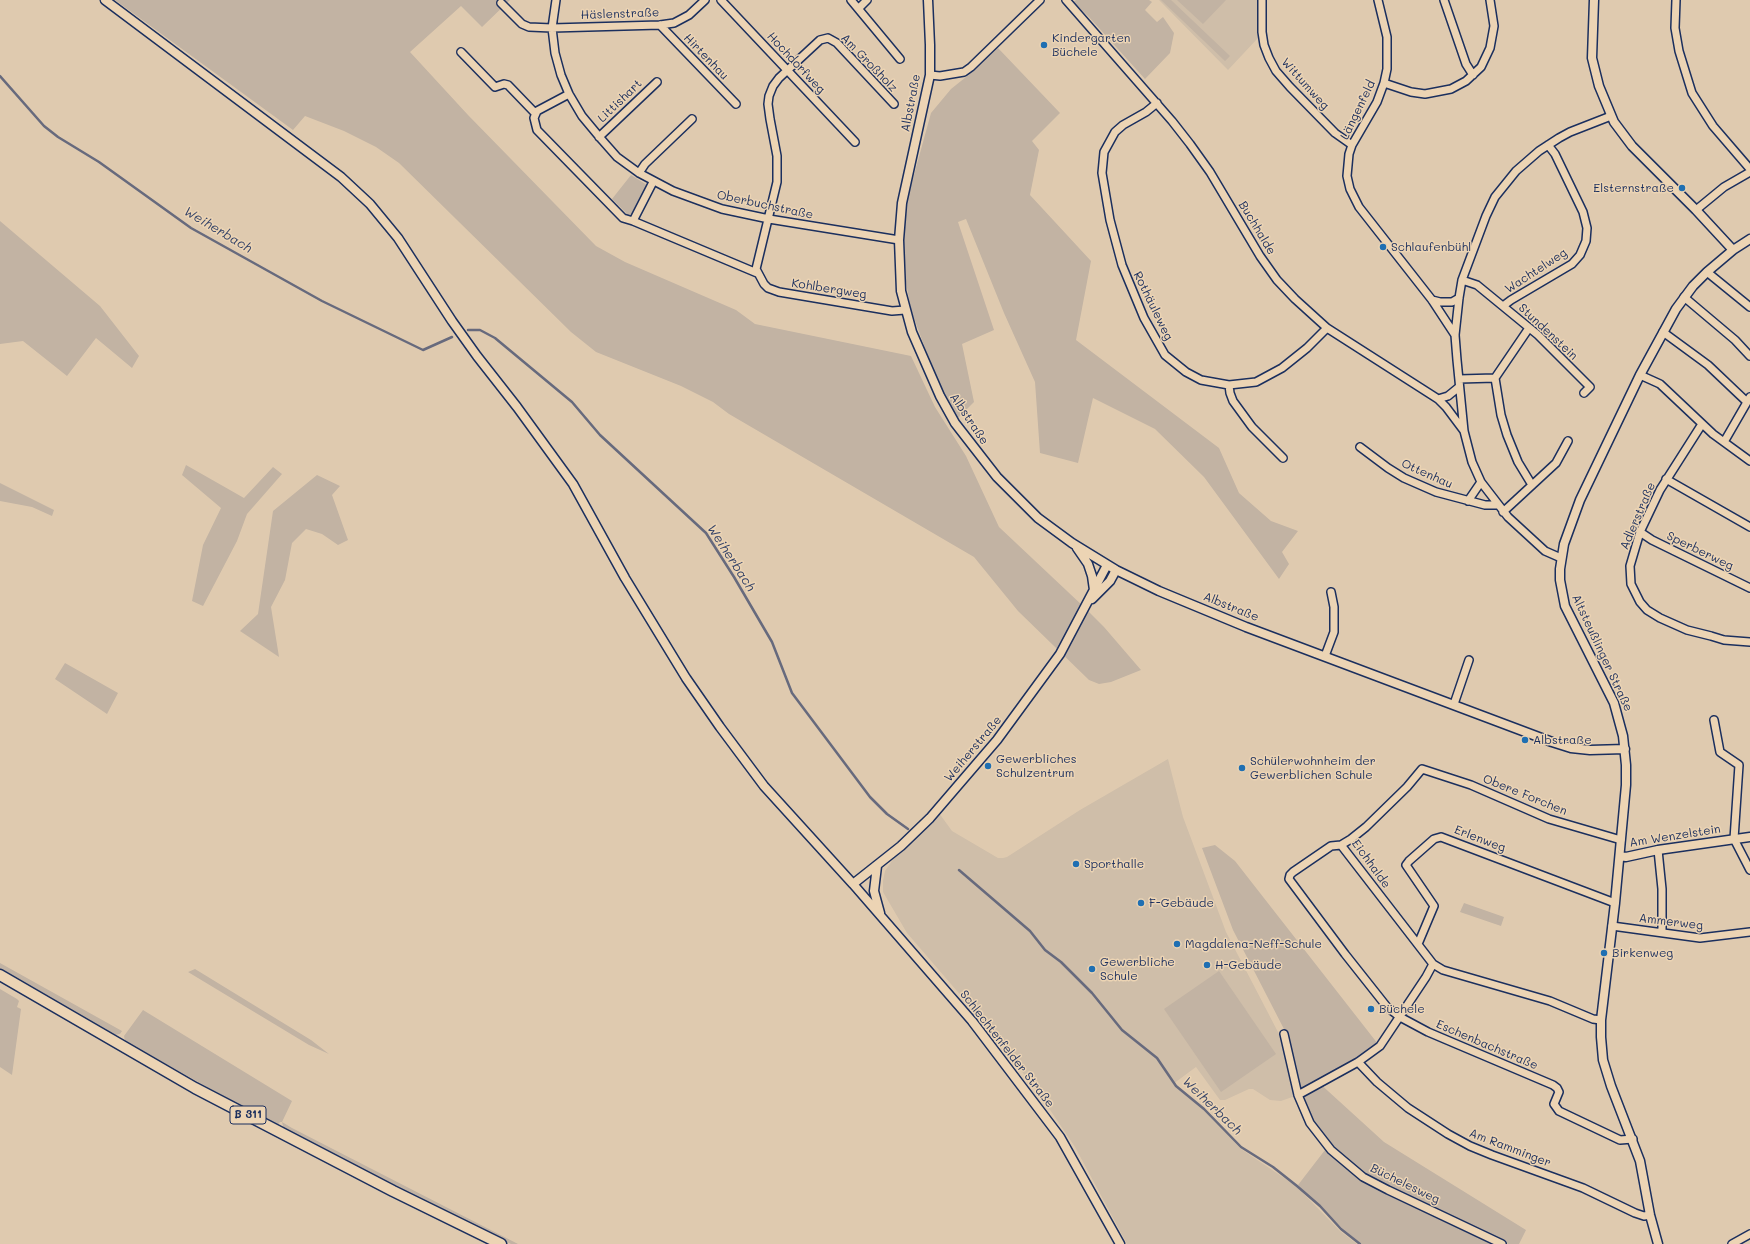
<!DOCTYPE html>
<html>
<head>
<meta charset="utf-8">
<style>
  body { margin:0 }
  canvas { display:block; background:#dfcaaf }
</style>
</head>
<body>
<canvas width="1750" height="1244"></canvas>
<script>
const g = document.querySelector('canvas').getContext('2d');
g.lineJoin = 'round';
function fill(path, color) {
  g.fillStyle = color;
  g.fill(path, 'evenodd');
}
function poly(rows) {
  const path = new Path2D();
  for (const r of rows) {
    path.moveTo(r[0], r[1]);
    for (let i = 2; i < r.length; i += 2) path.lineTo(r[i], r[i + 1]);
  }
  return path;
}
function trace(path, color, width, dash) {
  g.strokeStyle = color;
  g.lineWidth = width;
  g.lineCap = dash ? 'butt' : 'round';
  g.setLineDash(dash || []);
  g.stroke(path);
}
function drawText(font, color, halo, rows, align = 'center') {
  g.font = font + ' Mali,sans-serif';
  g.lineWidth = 3;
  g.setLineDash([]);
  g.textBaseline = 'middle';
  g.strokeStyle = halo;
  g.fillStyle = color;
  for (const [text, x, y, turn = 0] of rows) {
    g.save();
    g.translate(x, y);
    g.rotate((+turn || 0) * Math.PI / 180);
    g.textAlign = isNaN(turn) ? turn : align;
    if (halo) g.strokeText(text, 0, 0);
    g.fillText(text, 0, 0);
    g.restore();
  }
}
fill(poly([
  [1159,0,1257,0,1258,38,1228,70],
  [1168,759,1183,817,1226,932,1279,1034,1295,1096,1281,1101,1270,1100,1253,1089,1249,1089,1225,1100,1220,1100,1196,1067,1173,1084,1204,1110,1241,1149,1296,1186,1340,1231,1357,1244,1127,1244,1075,1147,1038,1092,969,1005,907,933,883,892,883,881,885,871,894,858,939,813,952,831,998,858,1003,858,1007,857,1080,810]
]), '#cfbea9');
fill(poly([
  [115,0,510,0,482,27,461,6,410,52,468,115,596,246,625,262,736,310,755,324,911,356,935,407,966,456,999,527,1084,607,1104,627,1141,670,1111,682,1099,684,1089,680,1018,611,974,557,729,414,713,402,681,386,596,352,571,332,399,163,376,147,344,131,305,116,293,130],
  [1076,0,1149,0,1152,2,1145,10,1157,22,1163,17,1174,33,1170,53,1145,79,1089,17,1073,2],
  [1161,0,1171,0,1230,56,1225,61],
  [1177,0,1226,0,1203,24],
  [998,48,1060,113,1032,141,1039,150,1030,195,1091,261,1076,340,1219,448,1239,493,1271,521,1298,531,1282,552,1289,564,1279,579,1204,477,1155,429,1093,398,1078,463,1040,453,1035,382,1004,313,966,219,958,222,994,330,962,344,974,402,957,419,935,375,911,310,906,282,904,242,906,204,931,113,951,89,976,69],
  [631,175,647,185,634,213,628,215,612,199],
  [0,221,100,306,139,356,132,368,96,338,67,376,23,341,0,344],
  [186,465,244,498,273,467,282,474,247,514,237,541,203,606,192,601,203,545,221,508,182,475],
  [317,475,340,486,332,495,348,540,338,545,322,534,306,529,292,543,285,580,271,607,279,657,240,631,258,614,273,511],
  [0,483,54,510,52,516,32,507,0,501],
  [65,663,118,693,107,714,55,679],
  [1215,845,1235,861,1378,1044,1356,1059,1317,1081,1384,1142,1526,1230,1519,1244,1508,1244,1390,1188,1365,1175,1333,1147,1312,1122,1299,1092,1285,1031,1233,930,1202,848],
  [1464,903,1504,917,1501,926,1460,912],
  [0,963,122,1031,120,1034,114,1035,0,969],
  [195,969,311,1040,329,1054,309,1045,188,972],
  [1219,971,1276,1054,1221,1092,1164,1009],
  [0,989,17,999,19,1001,17,1007,21,1009,12,1075,0,1067],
  [143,1010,292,1101,282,1122,292,1128,518,1244,511,1244,284,1130,282,1122,280,1122,277,1126,125,1041,124,1036],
  [1325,1150,1360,1179,1385,1194,1491,1244,1362,1244,1359,1242,1343,1229,1298,1185]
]), '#c2b3a3');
trace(poly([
  [0,76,44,126,58,137,99,162,191,228,322,301,423,350,452,337],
  [468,330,480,330,495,338,572,402,600,435,706,533,734,577,772,642,792,693,870,797,887,814,908,829],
  [959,870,1030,931,1045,950,1061,962,1092,993,1122,1030,1157,1058,1176,1086,1204,1109,1241,1147,1273,1167,1297,1186,1320,1206,1341,1229,1360,1244]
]), '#676a7d', 2.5);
const minor = poly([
  [556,0,552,28,555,53,561,75,569,94,582,116,602,140,617,157,639,173,673,191,722,209,769,219,899,240],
  [721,0,855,142],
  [851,0,900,59],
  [1066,0,1172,121,1190,144,1210,172,1260,256,1277,280,1295,299,1327,328,1438,399,1446,407,1464,431],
  [1262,0,1262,32,1264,45,1269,58,1276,71,1290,87,1335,133,1352,145],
  [1378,0,1387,37,1387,69,1384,83,1377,102,1352,145,1349,154,1347,176,1350,189,1359,207,1432,300,1455,335],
  [1444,0,1466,64,1473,75],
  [1676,0,1675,28,1679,51,1692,93,1713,126,1750,169],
  [501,3,522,24,529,27,552,28,660,25,674,23,689,15,705,0],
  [859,8,867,0],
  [660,25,736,104],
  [461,52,495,87,504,84,508,85,535,113],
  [930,75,940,76,964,72,971,67,1040,0],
  [1384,83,1411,92,1425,94,1451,89,1466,81,1481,67,1490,48,1494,26,1490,0],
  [569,94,537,111,534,118,537,130,623,218,633,221,653,182],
  [1157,103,1146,112,1123,125,1115,132,1104,152,1102,173,1110,220,1122,265,1144,318,1165,355,1186,372,1201,380,1229,385,1256,382,1282,368,1307,348,1327,328],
  [894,104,837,43,828,38,820,40,779,78,773,86,769,96,768,104,770,119,777,156,777,182,756,269,764,284,768,288,779,292,892,311,905,310],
  [599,137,657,82],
  [639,173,645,164,692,119],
  [1696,210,1724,187,1750,172],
  [633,221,757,273],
  [1707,272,1750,307],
  [1462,280,1477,285,1538,335,1590,387,1584,393],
  [1684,297,1735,340,1750,356],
  [1432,300,1440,302,1452,302,1459,298],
  [1503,306,1511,300,1572,264,1580,255,1586,241,1587,228,1583,212,1555,154,1548,145],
  [1529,328,1495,378,1501,415,1507,435,1518,462,1532,485],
  [1663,332,1708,365,1747,402],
  [1640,375,1660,384,1713,434,1750,461],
  [1459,379,1495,378],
  [1229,385,1230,393,1233,401,1252,427,1283,458],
  [1438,399,1448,396,1459,387],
  [1702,424,1660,490,1640,532,1630,566,1631,584,1640,602,1647,610,1660,618,1687,630,1711,636,1724,640,1750,642],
  [1724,442,1750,397],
  [1360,447,1388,468,1404,478,1436,492,1485,505,1498,505],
  [1666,479,1750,527],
  [1468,501,1481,482],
  [1503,512,1556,463,1568,441],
  [1640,532,1652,540,1750,588],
  [1561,558,1545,551,1508,517,1481,482,1472,462,1464,431,1457,360,1455,335,1459,298,1462,280,1486,216,1495,197,1516,171,1539,151,1559,138,1570,132,1611,116],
  [1325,656,1334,632,1334,607,1331,592],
  [1454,704,1469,660],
  [1714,720,1720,752,1739,765,1734,839,1750,870],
  [1341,845,1331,846,1293,872,1290,875,1289,879,1345,954,1387,1007,1400,1017,1428,1032,1553,1085,1557,1088,1559,1092,1554,1104,1559,1111,1620,1140,1633,1139],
  [1658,850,1662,889,1662,932],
  [1612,926,1700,938,1750,932],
  [1418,944,1434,906,1406,865,1409,861,1434,839,1441,837,1615,903],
  [1601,1020,1593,1019,1550,1001,1443,970,1433,964,1341,845,1351,839,1366,827,1407,787,1422,769,1471,785,1549,819,1621,840],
  [1284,1034,1298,1095,1310,1123,1331,1150,1363,1177,1388,1190,1502,1244],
  [1358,1062,1377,1082,1408,1108,1448,1134,1470,1146,1492,1155,1583,1188,1635,1213,1644,1216,1650,1215],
  [1298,1095,1358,1062,1380,1046,1426,977,1433,964],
  [1732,1244,1750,1234]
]);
const tertiary = poly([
  [105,0,341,177,370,204,398,238,452,321,477,356,517,407,573,484,625,578,686,678,720,727,764,786,853,884,972,1021,1060,1137,1120,1244],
  [928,0,930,45,930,75,902,203,899,240,901,291,912,332,940,396,955,423,997,477,1038,518,1072,543,1116,570,1159,591,1246,627,1552,742,1571,748,1590,750,1625,749],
  [1594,0,1592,58,1599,86,1614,122,1632,146,1696,210,1733,250],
  [1077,548,1088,564,1092,576,1094,590],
  [1092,599,1110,581,1116,570],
  [1620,856,1626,857,1658,850,1750,837],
  [877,866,874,891,880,913],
  [853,884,901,846,930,818,997,740,1060,654,1107,565],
  [1658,1244,1650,1215,1640,1161,1611,1086,1603,1060,1601,1037,1601,1020,1615,903,1626,785,1626,765,1623,736,1614,703,1565,606,1560,580,1560,569,1564,544,1580,500,1640,375,1676,309,1693,286,1707,272,1733,250,1750,239]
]);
const primary = poly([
  [0,975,195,1088,393,1191,501,1244]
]);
trace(minor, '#1b2f5e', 10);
trace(tertiary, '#1b2f5e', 11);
trace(primary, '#1b2f5e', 13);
trace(minor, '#ecd4b4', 7);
trace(tertiary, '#ecd4b4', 8);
trace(primary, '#ecd4b4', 10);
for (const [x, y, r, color] of [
  [1044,45,4,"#1f6fb2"],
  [1682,188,4,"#1f6fb2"],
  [1383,247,4,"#1f6fb2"],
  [1525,740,4,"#1f6fb2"],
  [988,766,4,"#1f6fb2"],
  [1242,768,4,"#1f6fb2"],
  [1076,864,4,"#1f6fb2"],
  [1141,903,4,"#1f6fb2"],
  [1177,944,4,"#1f6fb2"],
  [1604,953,4,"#1f6fb2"],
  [1207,965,4,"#1f6fb2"],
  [1092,969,4,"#1f6fb2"],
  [1371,1009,4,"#1f6fb2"]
]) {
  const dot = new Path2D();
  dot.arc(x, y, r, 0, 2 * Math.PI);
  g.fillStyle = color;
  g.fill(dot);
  trace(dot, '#ecd4b4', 1.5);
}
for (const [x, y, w] of [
  [248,1115,36]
]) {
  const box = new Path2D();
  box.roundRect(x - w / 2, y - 9, w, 18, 3);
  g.fillStyle = '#ecd4b4';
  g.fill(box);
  trace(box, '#1b2f5e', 1);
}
drawText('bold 11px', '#1b2f5e', null, [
  ["B 311",248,1115]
]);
drawText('12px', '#1b2f5e', '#ecd4b4', [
  ["Häslenstraße",620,14,-2],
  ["Hirtenhau",706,57,46],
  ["Hochdorfweg",796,63,47],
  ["Am Großholz",869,63,46],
  ["Wittumweg",1305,84,48],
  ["Littishart",620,101,-44],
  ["Albstraße",911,103,-79],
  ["Längenfeld",1358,110,-64],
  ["Oberbuchstraße",765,205,12],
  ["Buchhalde",1257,228,59],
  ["Wachtelweg",1536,271,-33],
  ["Kohlbergweg",829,289,9],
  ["Rothäuleweg",1153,306,64],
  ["Stundenstein",1548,332,43],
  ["Albstraße",969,419,56],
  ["Ottenhau",1427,474,24],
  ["Adlerstraße",1638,516,-67],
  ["Sperberweg",1700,551,26],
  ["Albstraße",1231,607,22],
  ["Altsteußlinger Straße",1602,653,65],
  ["Weiherstraße",973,749,-50],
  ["Obere Forchen",1525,795,22],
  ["Am Wenzelstein",1675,836,-9],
  ["Erlenweg",1480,839,21],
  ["Eichhalde",1371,864,54],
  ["Ammerweg",1671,922,7],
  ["Eschenbachstraße",1487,1045,23],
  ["Schlechtenfelder Straße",1007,1049,52],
  ["Am Ramminger",1510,1148,21],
  ["Büchelesweg",1405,1184,26]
]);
drawText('12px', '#1b2f5e', '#ecd4b4', [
  ["Kindergarten",1052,38],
  ["Büchele",1052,52],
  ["Elsternstraße",1674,188,"right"],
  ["Schlaufenbühl",1391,247],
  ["Albstraße",1533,740],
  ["Gewerbliches",996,759],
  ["Schulzentrum",996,773],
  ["Schülerwohnheim der",1250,761],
  ["Gewerblichen Schule",1250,775],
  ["Sporthalle",1084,864],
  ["F-Gebäude",1149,903],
  ["Magdalena-Neff-Schule",1185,944],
  ["Birkenweg",1612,953],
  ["Gewerbliche",1100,962],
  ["Schule",1100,976],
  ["H-Gebäude",1215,965],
  ["Büchele",1379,1009]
], 'left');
drawText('italic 13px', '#344368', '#ecd4b4', [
  ["Weiherbach",218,230,31],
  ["Weiherbach",731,558,57],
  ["Weiherbach",1212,1106,44]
]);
</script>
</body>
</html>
